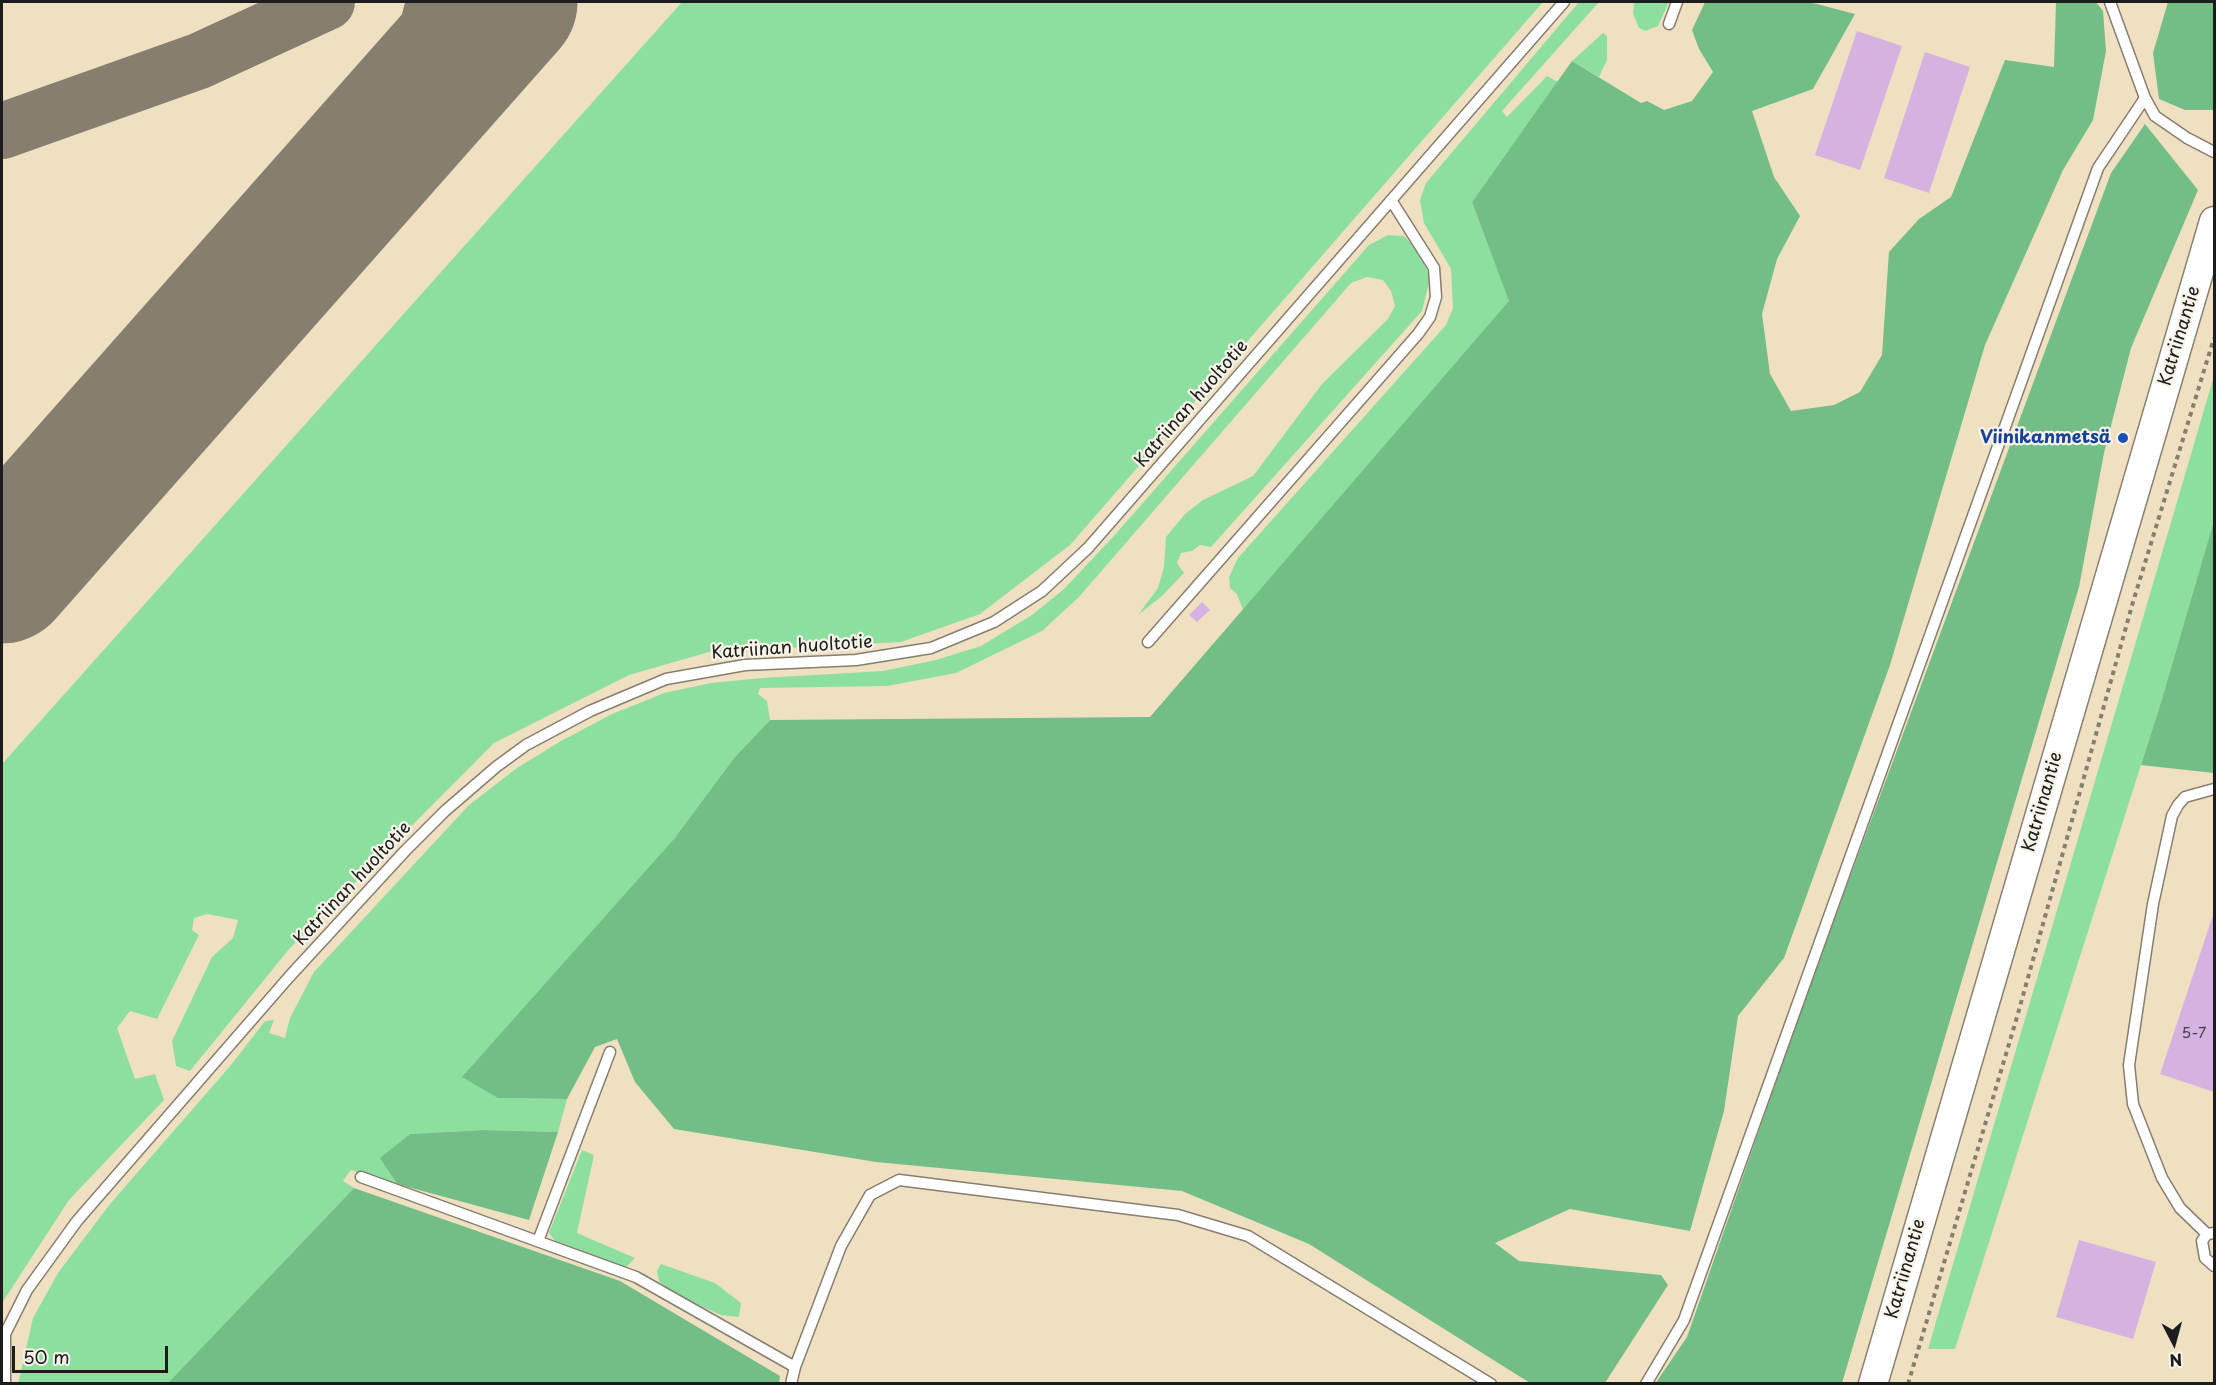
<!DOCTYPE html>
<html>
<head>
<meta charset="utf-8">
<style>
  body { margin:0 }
  #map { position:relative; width:2216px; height:1385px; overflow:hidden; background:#f0e0c2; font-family:"Playpen Sans",sans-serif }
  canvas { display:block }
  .frame { position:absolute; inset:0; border:3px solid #1c1c1c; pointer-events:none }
  .north { position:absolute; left:2144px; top:1313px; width:60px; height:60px; -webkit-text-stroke:4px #f7f3e8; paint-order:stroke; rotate:174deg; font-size:16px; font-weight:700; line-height:24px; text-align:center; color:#1c1c1c }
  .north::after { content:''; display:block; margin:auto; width:21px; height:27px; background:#1c1c1c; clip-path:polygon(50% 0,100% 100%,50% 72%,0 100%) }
  .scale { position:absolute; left:12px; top:1346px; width:156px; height:27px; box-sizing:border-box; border:3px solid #1c1c1c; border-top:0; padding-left:8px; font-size:18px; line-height:21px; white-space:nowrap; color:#1c1c1c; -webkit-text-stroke:4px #f7f3e8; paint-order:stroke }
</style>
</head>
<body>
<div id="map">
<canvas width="2216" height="1385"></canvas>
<div class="frame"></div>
<div class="north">N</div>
<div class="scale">50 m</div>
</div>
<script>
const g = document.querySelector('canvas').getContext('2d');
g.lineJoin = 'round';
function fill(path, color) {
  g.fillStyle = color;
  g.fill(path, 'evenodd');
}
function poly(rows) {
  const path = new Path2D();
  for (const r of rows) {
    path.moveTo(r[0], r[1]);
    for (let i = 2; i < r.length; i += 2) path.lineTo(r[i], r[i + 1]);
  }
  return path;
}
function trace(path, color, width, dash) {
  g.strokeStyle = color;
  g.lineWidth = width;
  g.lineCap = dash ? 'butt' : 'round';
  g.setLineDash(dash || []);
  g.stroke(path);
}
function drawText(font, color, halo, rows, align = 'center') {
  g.font = font + ' "Playpen Sans",sans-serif';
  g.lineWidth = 4.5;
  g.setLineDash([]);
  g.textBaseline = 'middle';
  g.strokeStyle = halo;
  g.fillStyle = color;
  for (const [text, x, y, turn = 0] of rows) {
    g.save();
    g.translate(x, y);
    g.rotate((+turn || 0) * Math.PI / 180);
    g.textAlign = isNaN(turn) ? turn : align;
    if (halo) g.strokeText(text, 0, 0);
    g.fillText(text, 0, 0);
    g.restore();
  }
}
fill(poly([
  [682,2,1543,2,1070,545,980,614,901,642,709,652,629,675,494,743,290,948,190,1071,176,1066,172,1041,212,957,233,938,238,920,207,914,194,918,192,930,199,935,157,1019,130,1011,117,1028,135,1079,155,1074,164,1100,69,1200,2,1303,2,764],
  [1579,2,1599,2,1502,111,1507,117,1547,76,1558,82,1472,202,1510,301,1243,610,1237,594,1230,588,1229,577,1238,558,1446,325,1453,308,1451,269,1424,223,1420,200,1426,183],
  [1634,2,1669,2,1658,26,1645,31,1639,28,1633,14],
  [1603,33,1607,36,1607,60,1599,77,1572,61],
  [1388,235,1404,236,1418,251,1426,268,1430,279,1422,311,1211,547,1200,545,1192,551,1181,553,1177,563,1184,573,1162,596,1138,615,1158,588,1164,567,1166,537,1185,514,1203,500,1253,476,1322,384,1388,319,1395,306,1391,291,1383,280,1367,277,1351,283,1079,597,1042,631,956,673,887,686,760,688,758,694,767,701,770,720,734,758,674,839,498,1098,567,1099,558,1132,483,1130,410,1134,381,1158,397,1184,351,1170,343,1181,354,1188,168,1383,18,1384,33,1318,58,1273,110,1204,231,1065,265,1021,274,1020,269,1033,285,1038,290,1018,314,972,469,805,517,768,561,741,610,715,664,693,711,683,762,678,883,671,936,660,981,646,1032,615,1064,589,1113,537,1369,245],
  [2214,376,2214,520,2162,699,1955,1349,1928,1349],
  [582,1150,594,1155,577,1233,635,1258,626,1267,559,1246,549,1233],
  [661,1264,715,1283,741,1303,739,1317,721,1315,674,1294,659,1281,657,1271]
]), '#8ddfa0');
fill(poly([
  [1705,2,1809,2,1855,14,1813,89,1752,111,1774,177,1800,216,1777,259,1762,314,1770,374,1791,411,1834,405,1860,392,1882,355,1889,252,1919,219,1951,197,2005,60,2054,67,2056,2,2096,2,2103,11,2106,51,2093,120,2063,170,1985,345,1890,665,1784,958,1738,1016,1724,1111,1690,1231,1570,1209,1495,1243,1519,1261,1661,1275,1668,1285,1605,1383,1530,1383,1309,1244,1182,1191,876,1162,674,1129,635,1082,617,1039,595,1047,567,1099,498,1098,462,1077,674,839,734,758,770,720,1150,717,1509,301,1472,202,1572,61,1641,103,1647,101,1664,110,1692,101,1713,72,1699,49,1692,30],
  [2168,2,2214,2,2214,110,2185,110,2159,99,2153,53],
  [2145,124,2198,190,2131,348,2104,453,2079,587,1842,1383,1655,1384,1687,1337,1807,993,2111,173],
  [2214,520,2214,773,2141,765,2162,699],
  [483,1130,558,1132,529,1220,397,1184,380,1158,410,1134],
  [354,1188,620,1281,780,1376,779,1383,168,1383]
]), '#72be86');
trace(poly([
  [2,131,199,61,327,2],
  [328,204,392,121,416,73,434,2]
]), '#867e6f', 56);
trace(poly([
  [2,573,507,2]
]), '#867e6f', 141);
fill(poly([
  [1857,31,1902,46,1860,170,1815,155],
  [1925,52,1970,67,1929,193,1884,178],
  [1202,602,1210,610,1197,622,1189,615],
  [2214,912,2214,1092,2160,1074],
  [2079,1240,2156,1262,2133,1339,2056,1317]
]), '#d6b2e1');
const lane = poly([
  [2110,2,2145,98,2155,116,2187,138,2214,152],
  [1669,24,1677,2],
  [1148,642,1418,334,1430,317,1436,297,1434,268,1391,200],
  [361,1177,636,1277,795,1367,841,1246,870,1195,899,1180,1178,1215,1248,1236,1491,1384],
  [2214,1233,2207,1234,2202,1241,2205,1258,2214,1266],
  [2207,1234,2180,1208,2162,1178,2133,1104,2129,1065,2153,904,2172,816,2178,805,2185,797,2214,789],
  [538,1241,610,1052],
  [5,1384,5,1334,27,1290,77,1221,289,977,405,851,445,811,496,767,526,745,590,711,666,679,745,665,856,660,931,648,994,622,1042,591,1088,548,1564,2],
  [791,1384,795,1367],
  [1646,1384,1684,1320,2098,168,2145,98]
]);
const secondary = poly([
  [1873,1384,2214,221]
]);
trace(lane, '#867e6f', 13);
trace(secondary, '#867e6f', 31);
trace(poly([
  [1908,1384,2017,1017,2133,602,2214,338]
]), '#867e6f', 4, [4.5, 4.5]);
trace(lane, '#fff', 10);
trace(secondary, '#fff', 28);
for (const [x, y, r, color] of [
  [2123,438,6,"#1a4fb4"]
]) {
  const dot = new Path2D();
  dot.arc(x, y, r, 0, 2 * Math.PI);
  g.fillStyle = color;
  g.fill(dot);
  trace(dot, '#f7f3e8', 2);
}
drawText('15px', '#4a424d', null, [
  ["5-7",2194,1034]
]);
drawText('18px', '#1c1c1c', '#f7f3e8', [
  ["Katriinantie",2180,336,-73],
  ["Katriinan huoltotie",1192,404,-49],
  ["Katriinan huoltotie",792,648,-4],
  ["Katriinantie",2043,802,-74],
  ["Katriinan huoltotie",353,884,-47],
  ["Katriinantie",1906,1269,-74]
]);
drawText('bold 18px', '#164399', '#f7f3e8', [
  ["Viinikanmetsä",2111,438]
], 'right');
</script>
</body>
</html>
